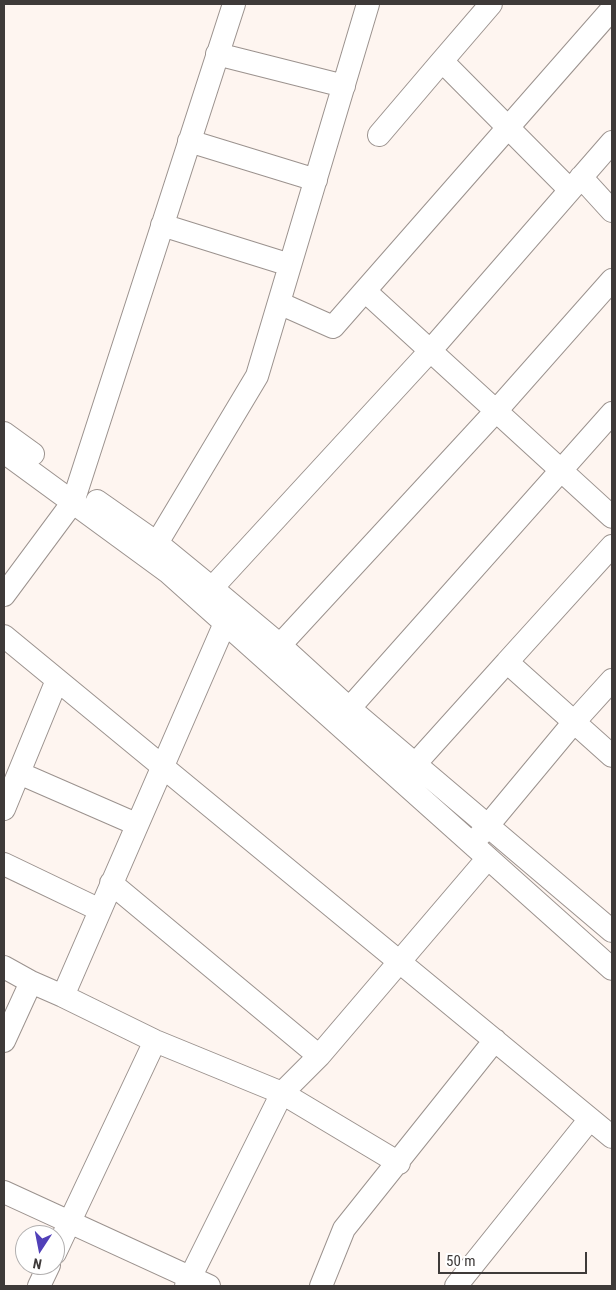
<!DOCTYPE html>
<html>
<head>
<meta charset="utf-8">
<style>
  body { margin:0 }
  #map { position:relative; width:616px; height:1290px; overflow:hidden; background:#fef5f0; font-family:"Roboto Condensed",sans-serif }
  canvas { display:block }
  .frame { position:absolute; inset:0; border:5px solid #3e3a39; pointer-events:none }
  .north { position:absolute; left:15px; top:1225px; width:50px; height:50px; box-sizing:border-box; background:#fff; border:1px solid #b2b0b0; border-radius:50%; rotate:191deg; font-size:14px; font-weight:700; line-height:20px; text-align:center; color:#3e3a39 }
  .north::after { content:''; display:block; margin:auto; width:18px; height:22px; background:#5140b8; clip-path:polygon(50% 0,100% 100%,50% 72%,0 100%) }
  .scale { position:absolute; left:438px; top:1252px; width:149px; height:22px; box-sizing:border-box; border:2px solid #3e3a39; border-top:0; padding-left:6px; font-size:15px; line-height:18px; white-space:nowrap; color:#3e3a39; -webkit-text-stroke:4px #fff; paint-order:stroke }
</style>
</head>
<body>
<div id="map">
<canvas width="616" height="1290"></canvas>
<div class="frame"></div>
<div class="north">N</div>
<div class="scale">50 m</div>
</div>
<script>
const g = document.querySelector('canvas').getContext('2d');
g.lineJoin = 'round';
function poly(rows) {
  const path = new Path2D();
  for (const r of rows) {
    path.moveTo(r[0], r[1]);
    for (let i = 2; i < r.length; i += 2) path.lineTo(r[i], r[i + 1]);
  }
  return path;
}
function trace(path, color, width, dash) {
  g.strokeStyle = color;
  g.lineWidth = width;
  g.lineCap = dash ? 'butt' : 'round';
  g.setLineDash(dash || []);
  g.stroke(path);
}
const minor = poly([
  [491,4,442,61,570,190],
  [217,54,344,86],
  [379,135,442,61],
  [189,141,316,180],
  [581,177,612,211],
  [162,225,290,265],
  [365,291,612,517],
  [279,303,333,327,612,9],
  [4,433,33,454],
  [4,452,168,572,612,969],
  [97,501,157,543,212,588,280,645,349,708,612,931],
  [157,543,257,376,368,4],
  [212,588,430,351,612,142],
  [4,595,73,502,234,4],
  [4,636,612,1137],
  [280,645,496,411,612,280],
  [507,662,612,546],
  [339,720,612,413],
  [416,763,507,662,612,756],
  [19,773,136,824],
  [4,809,57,680],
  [480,835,574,722,612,680],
  [4,864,100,910],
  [111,883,319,1056],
  [4,967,31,982],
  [63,996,155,1041,282,1093,399,1163],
  [4,1041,31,982,63,996,225,623],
  [4,1192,209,1286],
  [55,1253,155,1041],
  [39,1286,49,1265],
  [186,1286,282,1093,319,1056,488,858],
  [321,1286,344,1229,495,1040],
  [456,1286,590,1119]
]);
trace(minor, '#9b928e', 24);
trace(minor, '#fff', 22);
</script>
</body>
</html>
